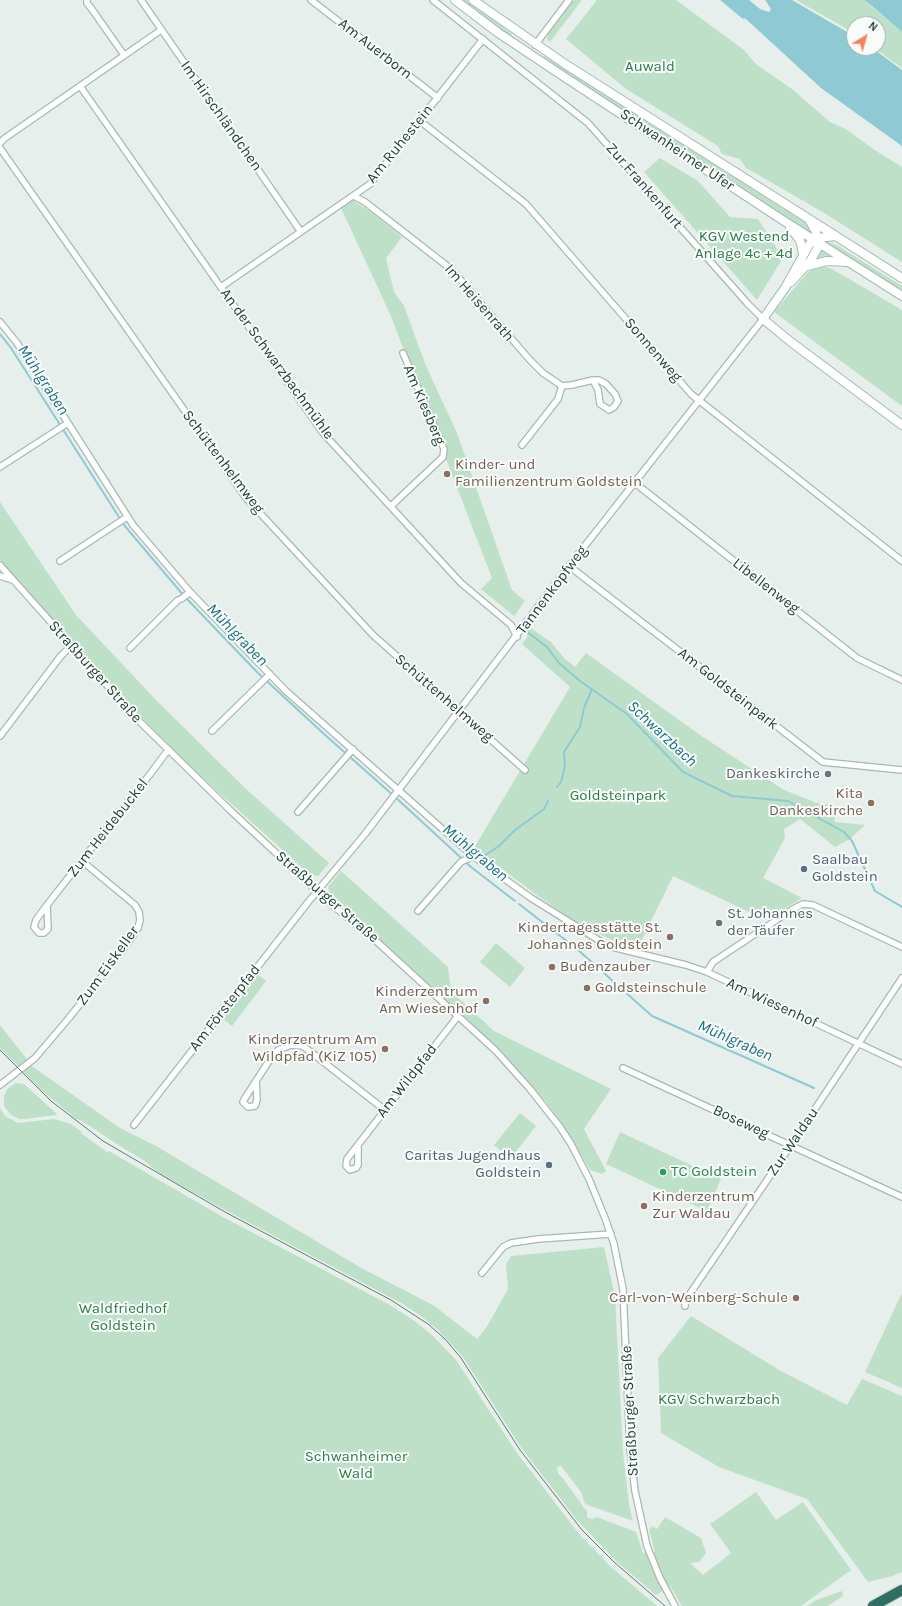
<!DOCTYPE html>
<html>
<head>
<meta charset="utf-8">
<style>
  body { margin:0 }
  #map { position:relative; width:902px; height:1606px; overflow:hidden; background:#e6efeb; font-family:Karla,sans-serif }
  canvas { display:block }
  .north { position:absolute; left:846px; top:16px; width:40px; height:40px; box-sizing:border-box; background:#f7fbf9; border:1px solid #a3b1ad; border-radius:50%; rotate:37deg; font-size:11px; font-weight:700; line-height:16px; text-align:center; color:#24423a }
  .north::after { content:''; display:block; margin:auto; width:14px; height:18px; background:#f4845f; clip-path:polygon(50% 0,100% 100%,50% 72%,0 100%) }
</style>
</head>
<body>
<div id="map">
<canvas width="902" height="1606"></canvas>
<div class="north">N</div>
</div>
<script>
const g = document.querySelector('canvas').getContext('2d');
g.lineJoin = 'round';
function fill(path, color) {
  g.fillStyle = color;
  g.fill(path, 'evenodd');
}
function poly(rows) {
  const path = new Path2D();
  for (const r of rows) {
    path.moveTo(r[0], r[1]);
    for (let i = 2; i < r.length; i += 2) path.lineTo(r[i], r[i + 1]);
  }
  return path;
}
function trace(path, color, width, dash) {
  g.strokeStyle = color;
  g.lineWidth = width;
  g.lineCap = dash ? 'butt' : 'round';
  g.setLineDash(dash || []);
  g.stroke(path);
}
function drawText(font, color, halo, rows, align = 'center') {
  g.font = font + ' Karla,sans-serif';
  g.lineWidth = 4;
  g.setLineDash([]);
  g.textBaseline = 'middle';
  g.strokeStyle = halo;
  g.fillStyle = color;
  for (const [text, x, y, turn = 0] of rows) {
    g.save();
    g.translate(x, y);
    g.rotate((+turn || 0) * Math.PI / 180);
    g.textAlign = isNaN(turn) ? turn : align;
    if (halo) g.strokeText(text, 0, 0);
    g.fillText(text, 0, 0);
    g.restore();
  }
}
fill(poly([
  [461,0,467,0,512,34,511,36],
  [575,0,582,0,550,42,547,39,549,30,566,5],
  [597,0,676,0,744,50,757,65,792,89,830,122,846,129,873,149,902,167,902,262,821,211,746,168,740,159,722,154,718,146,626,89,566,39],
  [796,0,864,0,902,32,902,68,874,48,878,48,878,24,854,24,854,33],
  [544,56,803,220,808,226,810,232,735,185,678,146,575,79,543,57],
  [660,158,698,181,730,217,758,219,783,258,757,300,644,172],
  [352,200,371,212,402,237,386,258,394,292,404,306,426,366,457,433,512,590,525,601,514,616,481,589,492,578,390,314,341,208],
  [827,242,835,244,902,286,902,291,826,243],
  [821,250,832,258,815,261,819,251],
  [820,265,832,269,902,310,902,406,774,312,808,272],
  [0,502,76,615,155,699,245,788,329,863,318,876,311,875,309,874,194,770,141,717,71,641,0,560],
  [529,627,551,642,564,658,575,667,586,653,700,735,784,790,817,803,833,805,835,822,865,825,850,839,835,847,800,819,784,829,785,838,763,878,802,898,766,920,673,876,638,948,612,940,576,922,538,896,474,848,570,687,522,644,528,636,525,633],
  [341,871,448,967,451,991,494,1031,611,1089,584,1129,606,1171,602,1174,590,1170,571,1137,548,1104,498,1048,336,900,337,899,330,893,328,887],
  [496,943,525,968,510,987,480,962],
  [257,974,266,981,232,1026,223,1019],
  [0,1025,33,1067,120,1128,156,1146,363,1269,433,1305,477,1339,486,1328,508,1289,506,1264,511,1256,604,1247,615,1296,623,1452,629,1505,633,1521,585,1504,581,1492,561,1466,557,1467,558,1473,565,1481,587,1512,587,1517,591,1519,597,1517,636,1532,643,1553,655,1552,649,1530,652,1526,657,1529,665,1517,701,1538,706,1553,699,1562,690,1563,703,1575,731,1553,710,1524,756,1492,776,1520,803,1502,851,1570,801,1606,682,1606,670,1586,656,1595,616,1561,577,1520,522,1449,463,1357,439,1331,421,1316,403,1304,225,1210,159,1173,142,1159,123,1148,82,1121,76,1119,40,1089,0,1048],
  [16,1083,24,1084,57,1114,56,1115,25,1119,20,1119,11,1115,4,1106,4,1096,8,1088],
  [0,1108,5,1116,18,1123,54,1119,71,1124,82,1132,81,1133,107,1152,109,1151,221,1216,390,1305,416,1322,433,1336,456,1360,517,1453,579,1534,611,1567,657,1606,0,1606],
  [520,1113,536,1126,510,1159,494,1145],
  [620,1132,721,1179,707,1211,606,1164],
  [902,1293,902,1388,865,1372],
  [691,1316,781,1371,847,1405,862,1379,902,1396,902,1572,892,1576,868,1582,807,1499,719,1467,661,1433,658,1358],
  [842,1591,843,1596,828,1606,807,1606,816,1600]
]), '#bfe0c8');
fill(poly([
  [720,0,749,0,760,9,769,12,771,9,765,0,792,0,854,36,854,48,872,48,902,70,902,146,821,88,747,20,744,18,743,19],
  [864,0,902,0,902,32,872,6]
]), '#8ec9d4');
trace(poly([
  [0,334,11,348,124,525,184,596,257,672,324,734,394,796,471,867,515,901],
  [526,631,547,647,559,663,580,681,627,714,683,772,732,796,788,801,844,832,852,841,875,891,902,907],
  [557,787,561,782,565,766,564,752,580,727,584,708,592,689],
  [484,856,499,846,515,830,544,809,548,801],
  [519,904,577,949,652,1016,814,1088]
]), '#8ec9d4', 2);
const street = poly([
  [87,0,87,3,91,8,124,55],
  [141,0,301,232],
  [311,0,438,98],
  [535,45,569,0],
  [80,86,323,433,461,583,511,625,517,637],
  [420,121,526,204,691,394,902,561],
  [0,143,5,138,161,30],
  [0,148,246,498,373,635,525,770],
  [354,196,365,202,451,269,530,360,543,373,562,386,558,399,522,445],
  [221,287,370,184,483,39],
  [0,322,17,343,133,525,190,592,286,691,473,856,531,898,608,946,686,965,707,972,902,1064],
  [562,386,572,385,593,380,598,390,600,404,609,410,614,407,618,401,615,394,606,384,599,380,593,380],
  [0,467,68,423],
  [635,483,857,658,902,680],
  [391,506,443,457,444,449,403,353],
  [60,561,127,517],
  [0,565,138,720,232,812,331,904,375,940,496,1051,530,1089,560,1127,571,1144,589,1179,605,1218,614,1244,623,1289,630,1449,635,1491,647,1546,660,1578,675,1606],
  [569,566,823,762,902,770],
  [0,576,13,580],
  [130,648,178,600,181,599,190,592],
  [212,731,270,674],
  [0,736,60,657,71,646],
  [298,812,353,749],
  [47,905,48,929,44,933,39,933,34,927,36,920,47,905,134,794,151,773,165,754,169,750],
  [418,911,461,862,473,856],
  [707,972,713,962,793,909,803,904,813,905,902,947],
  [623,1068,902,1197],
  [256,1081,257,1100,255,1106,248,1107,243,1102,245,1098,256,1081,269,1061,278,1050,291,1045,303,1046,385,1110],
  [0,1085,35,1058,69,1018,128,943,138,928,140,920,139,912,135,905,82,861],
  [134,1125,309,901,365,834,569,566,763,319,748,304,588,123,433,0],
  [358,1147,358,1165,356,1168,350,1170,346,1166,347,1159,458,1016],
  [482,1273,503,1247,511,1243,538,1239,611,1234],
  [685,1306,685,1301,791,1145,902,978]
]);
const secondary = poly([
  [455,0,497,32,563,76,781,219,902,296],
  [473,0,565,64,902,278],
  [790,228,800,240,803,253],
  [836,236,818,238,813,240,809,245,785,288,763,319,791,342,902,425],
  [807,266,827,261,847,262],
  [791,282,811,260,818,247,816,232,810,221]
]);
const highway = poly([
  [873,1606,902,1590]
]);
trace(street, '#a8b8b2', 8);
trace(secondary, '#a4bbb3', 10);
trace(highway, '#c2cac8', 12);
trace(street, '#fff', 5.5);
trace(secondary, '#fff', 8);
trace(highway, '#2f6f62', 10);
trace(poly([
  [0,1050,51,1101,103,1141,225,1212,391,1300,428,1324,445,1339,461,1358,520,1450,582,1530,614,1562,665,1606]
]), '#5f7d75', 1);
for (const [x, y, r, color] of [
  [447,474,4,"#8d6e63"],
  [828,774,4,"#6b7280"],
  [871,803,4,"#8d6e63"],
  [804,869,4,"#5c6f8a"],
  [719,923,4,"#6b7280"],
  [670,937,4,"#8d6e63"],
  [552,967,4,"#8d6e63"],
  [587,988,4,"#8d6e63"],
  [486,1001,4,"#8d6e63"],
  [385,1049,4,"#8d6e63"],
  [549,1165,4,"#5c6f8a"],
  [663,1172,4,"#2e9e5b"],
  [644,1206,4,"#8d6e63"],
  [796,1298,4,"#8d6e63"]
]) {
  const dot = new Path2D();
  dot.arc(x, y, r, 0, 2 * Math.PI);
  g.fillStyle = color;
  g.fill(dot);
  trace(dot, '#f7fbf9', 1.5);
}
drawText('15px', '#24423a', '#f7fbf9', [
  ["Am Auerborn",375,49,38],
  ["Im Hirschländchen",221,116,55],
  ["Am Ruhestein",400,144,-51],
  ["Schwanheimer Ufer",677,150,34],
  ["Zur Frankenfurt",644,186,49],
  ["Im Heisenrath",479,303,49],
  ["Sonnenweg",653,350,49],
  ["An der Schwarzbachmühle",277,364,54],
  ["Am Kiesberg",424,405,67],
  ["Schüttenhelmweg",223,462,53],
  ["Libellenweg",766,586,38],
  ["Tannenkopfweg",552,590,-53],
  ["Straßburger Straße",95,672,48],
  ["Am Goldsteinpark",728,689,38],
  ["Schüttenhelmweg",444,698,41],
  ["Zum Heidebuckel",108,828,-52],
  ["Straßburger Straße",327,897,41],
  ["Zum Eiskeller",108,966,-54],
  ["Am Wiesenhof",772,1003,25],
  ["Am Försterpfad",225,1008,-52],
  ["Am Wildpfad",407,1081,-52],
  ["Boseweg",741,1122,25],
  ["Zur Waldau",793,1142,-56],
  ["Straßburger Straße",630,1411,-93]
]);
drawText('15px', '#2d7a4b', '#f7fbf9', [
  ["Auwald",650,67],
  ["KGV Westend",744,237],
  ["Anlage 4c + 4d",744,254],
  ["Goldsteinpark",618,796],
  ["Waldfriedhof",123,1309],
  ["Goldstein",123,1326],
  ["KGV Schwarzbach",719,1400],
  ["Schwanheimer",356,1457],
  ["Wald",356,1474]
]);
drawText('15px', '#785e54', '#f7fbf9', [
  ["Kinder- und",455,465,"left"],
  ["Familienzentrum Goldstein",455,482,"left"],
  ["Kita",863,794],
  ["Dankeskirche",863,811],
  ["Kindertagesstätte St.",662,928],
  ["Johannes Goldstein",662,945],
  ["Budenzauber",560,967,"left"],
  ["Goldsteinschule",595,988,"left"],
  ["Kinderzentrum",478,992],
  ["Am Wiesenhof",478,1009],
  ["Kinderzentrum Am",377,1040],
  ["Wildpfad (KiZ 105)",377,1057],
  ["Kinderzentrum",652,1197,"left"],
  ["Zur Waldau",652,1214,"left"],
  ["Carl-von-Weinberg-Schule",788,1298]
], 'right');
drawText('15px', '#5b616d', '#f7fbf9', [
  ["Dankeskirche",820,774],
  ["St. Johannes",727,914,"left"],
  ["der Täufer",727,931,"left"]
], 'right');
drawText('15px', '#4e5e75', '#f7fbf9', [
  ["Saalbau",812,860],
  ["Goldstein",812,877],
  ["Caritas Jugendhaus",541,1156,"right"],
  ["Goldstein",541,1173,"right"]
], 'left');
drawText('15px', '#27864d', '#f7fbf9', [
  ["TC Goldstein",671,1172]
], 'left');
drawText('italic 16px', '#1c6f80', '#f7fbf9', [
  ["Mühlgraben",43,380,57],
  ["Mühlgraben",237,635,46],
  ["Schwarzbach",662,734,43],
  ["Mühlgraben",475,853,40],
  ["Mühlgraben",735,1041,24]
]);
</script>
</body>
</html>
